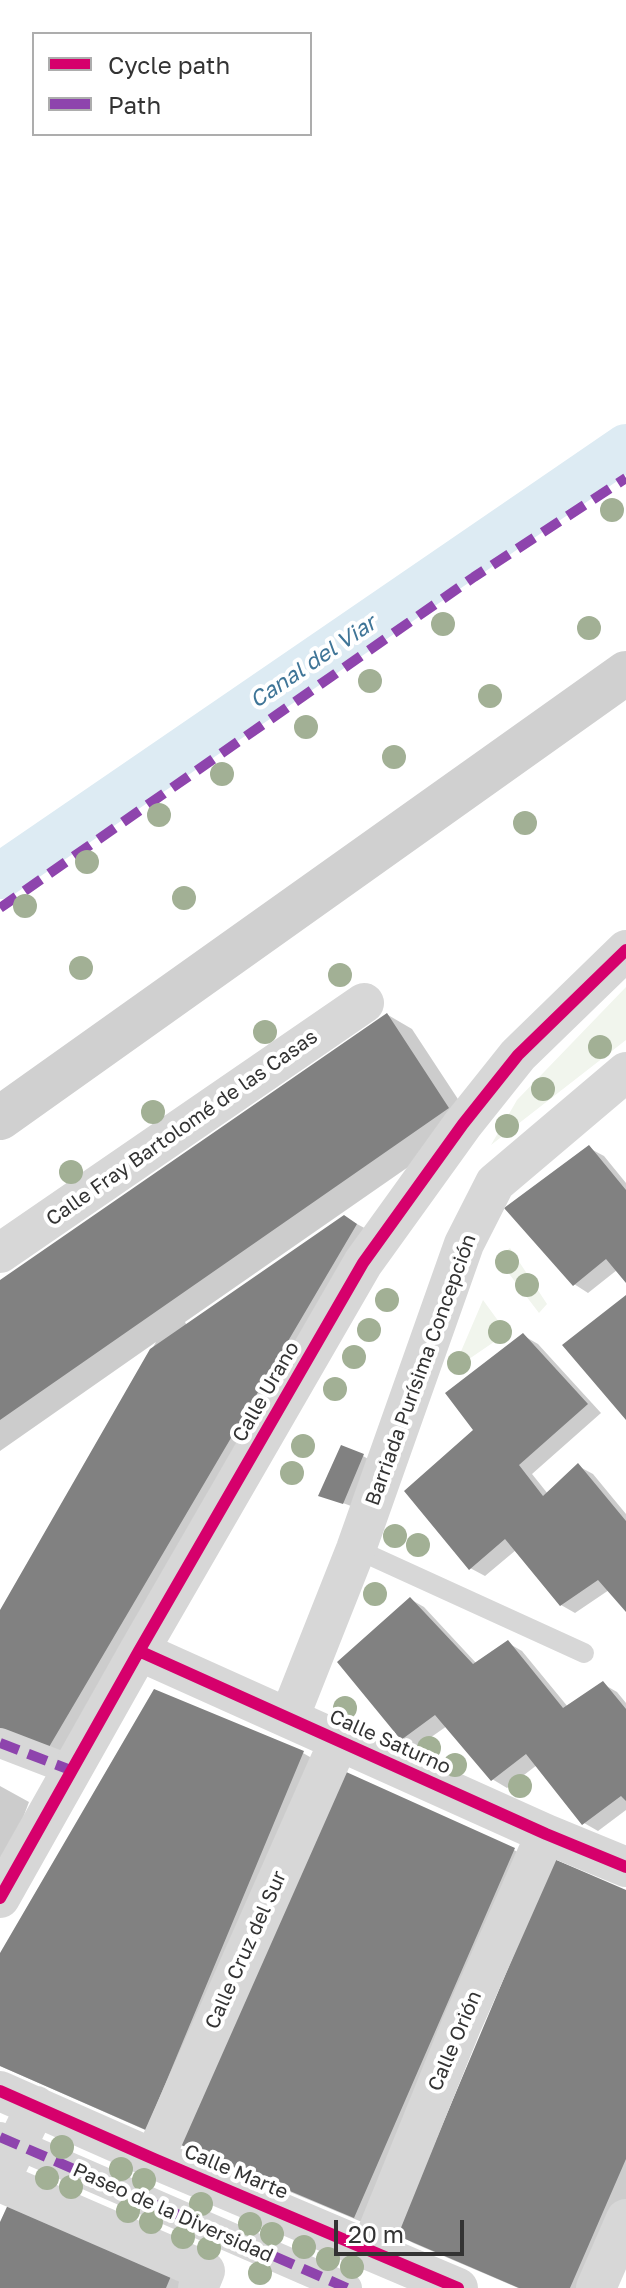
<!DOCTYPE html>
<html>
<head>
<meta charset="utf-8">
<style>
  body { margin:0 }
  #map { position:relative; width:626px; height:2288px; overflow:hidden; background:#fff; font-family:"Golos Text",sans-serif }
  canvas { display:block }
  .legend { position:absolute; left:32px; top:32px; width:280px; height:104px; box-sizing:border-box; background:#fff; border:2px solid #adadad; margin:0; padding:10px 14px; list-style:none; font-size:24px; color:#333 }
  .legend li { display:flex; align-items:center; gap:16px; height:40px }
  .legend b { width:40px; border:2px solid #adadad }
  .scale { position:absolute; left:334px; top:2220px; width:130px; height:36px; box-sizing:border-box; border:4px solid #333; border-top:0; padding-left:10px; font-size:24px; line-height:28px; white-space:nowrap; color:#333; -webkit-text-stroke:6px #fff; paint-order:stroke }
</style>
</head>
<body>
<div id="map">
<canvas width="626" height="2288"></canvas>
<ul class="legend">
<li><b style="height:10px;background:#d6006c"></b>Cycle path</li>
<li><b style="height:10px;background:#8e44ad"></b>Path</li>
</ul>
<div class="scale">20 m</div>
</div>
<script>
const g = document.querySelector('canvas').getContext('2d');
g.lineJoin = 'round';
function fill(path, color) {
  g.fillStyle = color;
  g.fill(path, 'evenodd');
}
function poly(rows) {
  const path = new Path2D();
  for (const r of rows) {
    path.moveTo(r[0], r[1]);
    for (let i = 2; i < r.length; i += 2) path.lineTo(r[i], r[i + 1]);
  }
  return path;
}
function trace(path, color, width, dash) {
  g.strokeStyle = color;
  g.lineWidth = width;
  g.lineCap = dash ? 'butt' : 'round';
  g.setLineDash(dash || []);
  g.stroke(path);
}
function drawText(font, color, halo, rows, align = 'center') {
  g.font = font + ' "Golos Text",sans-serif';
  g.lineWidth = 8;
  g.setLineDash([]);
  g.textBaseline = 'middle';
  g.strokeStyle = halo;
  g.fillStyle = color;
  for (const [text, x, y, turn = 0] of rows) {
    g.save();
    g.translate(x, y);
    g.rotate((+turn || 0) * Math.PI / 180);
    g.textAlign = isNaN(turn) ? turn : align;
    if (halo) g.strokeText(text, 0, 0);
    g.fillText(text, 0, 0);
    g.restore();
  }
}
fill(poly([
  [626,987,626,1040,491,1145,517,1100],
  [510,1248,547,1304,539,1313,497,1258],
  [483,1300,507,1333,453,1370]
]), '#f1f5ed');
fill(poly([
  [388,1015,412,1029,473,1122,185,1322,187,1326,344,1217,370,1231,75,1760,0,1731,0,1614,156,1342,0,1451,0,1283],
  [589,1148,604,1156,626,1183,626,1280,617,1270,588,1293,574,1284],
  [524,1336,538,1344,601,1413,532,1474,548,1494,578,1466,593,1474,626,1514,626,1609,609,1590,575,1613,561,1605,516,1550,485,1576,470,1568,476,1430],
  [363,1456,370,1460,351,1506,321,1495],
  [410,1599,424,1607,477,1664,508,1643,522,1651,568,1707,603,1684,617,1692,626,1703,626,1810,598,1831,584,1823,537,1765,507,1788,492,1779,447,1726,417,1747,403,1738],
  [303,1753,317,1761,161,2137,0,2066,0,1957],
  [0,1786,29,1802,0,1879],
  [514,1850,529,1858,369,2225,197,2153,183,2145],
  [626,1892,626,2199,587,2288,518,2288,413,2243,399,2235],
  [0,2227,173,2270,184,2288,0,2288]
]), '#0003');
trace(poly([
  [0,876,626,447]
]), '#ddebf3', 46);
fill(poly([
  [387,1013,449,1108,0,1420,0,1280],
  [589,1145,626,1190,626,1283,606,1259,573,1286,504,1208],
  [344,1215,357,1224,49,1747,0,1728,0,1610,150,1349],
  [626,1295,626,1420,562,1345],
  [523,1333,588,1404,519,1465,543,1496,578,1463,626,1521,626,1612,598,1580,560,1606,505,1539,469,1570,404,1491,473,1430,445,1393],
  [341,1445,364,1454,343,1504,318,1496],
  [410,1597,473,1664,508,1640,563,1708,603,1681,626,1709,626,1801,621,1796,582,1825,526,1754,491,1781,435,1715,401,1740,337,1662],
  [154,1689,304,1751,146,2130,0,2066,0,1953],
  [344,1771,515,1848,354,2218,181,2145],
  [554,1859,626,1890,626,2159,570,2288,519,2288,396,2235],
  [11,2198,174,2269,166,2288,0,2288,0,2222]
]), '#818181');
trace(poly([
  [356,1549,584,1653]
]), '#d7d7d7', 20);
trace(poly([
  [0,1743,73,1771],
  [0,2137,347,2288]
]), '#d7d7d7', 30);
trace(poly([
  [0,1253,364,1003],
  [139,1651,546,1834,626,1867],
  [289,1718,356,1549,464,1244,495,1183,626,1072],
  [0,1898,139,1651,363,1263,463,1124,518,1055,626,950],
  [0,2091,154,2159,458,2288],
  [154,2159,339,1741],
  [0,2180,36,2106],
  [0,2182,205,2271,198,2288],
  [370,2251,461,2026,546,1834],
  [596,2288,626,2219]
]), '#d7d7d7', 40);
trace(poly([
  [0,1118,626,673]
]), '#d0d0d0', 44);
trace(poly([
  [0,908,474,577,626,478],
  [0,1743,73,1771],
  [0,2137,347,2288]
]), '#8e44ad', 10, [20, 10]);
trace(poly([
  [139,1651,546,1834,626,1867],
  [0,1898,139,1651,363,1263,463,1124,518,1055,626,950],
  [0,2091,154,2159,458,2288]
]), '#d6006c', 12);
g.fillStyle = '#a2b095';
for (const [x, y] of [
  [612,510],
  [443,624],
  [589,628],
  [370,681],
  [490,696],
  [306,727],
  [394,757],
  [222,774],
  [159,815],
  [525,823],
  [87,862],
  [184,898],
  [25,906],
  [81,968],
  [340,975],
  [265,1032],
  [600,1047],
  [543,1089],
  [153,1112],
  [507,1126],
  [71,1172],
  [507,1262],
  [527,1285],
  [387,1300],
  [369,1330],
  [500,1332],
  [354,1357],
  [459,1363],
  [335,1389],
  [303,1446],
  [292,1473],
  [395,1536],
  [418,1545],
  [375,1594],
  [345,1708],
  [429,1748],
  [455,1765],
  [520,1786],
  [62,2147],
  [121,2169],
  [47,2178],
  [144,2180],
  [71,2187],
  [201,2204],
  [128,2211],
  [151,2222],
  [250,2224],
  [272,2234],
  [183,2237],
  [304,2247],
  [209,2248],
  [328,2259],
  [352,2267],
  [260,2273]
]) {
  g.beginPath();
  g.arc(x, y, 12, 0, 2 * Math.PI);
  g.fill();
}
drawText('20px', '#333', '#fff', [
  ["Calle Fray Bartolomé de las Casas",182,1128,-35],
  ["Barriada Purísima Concepción",421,1370,-70],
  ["Calle Urano",266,1392,-60],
  ["Calle Saturno",390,1742,24],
  ["Calle Cruz del Sur",246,1950,-66],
  ["Calle Orión",455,2041,-67],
  ["Calle Marte",236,2172,23],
  ["Paseo de la Diversidad",173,2213,24]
]);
drawText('italic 22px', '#3f7597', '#fff', [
  ["Canal del Viar",313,662,-34]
]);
</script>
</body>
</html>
